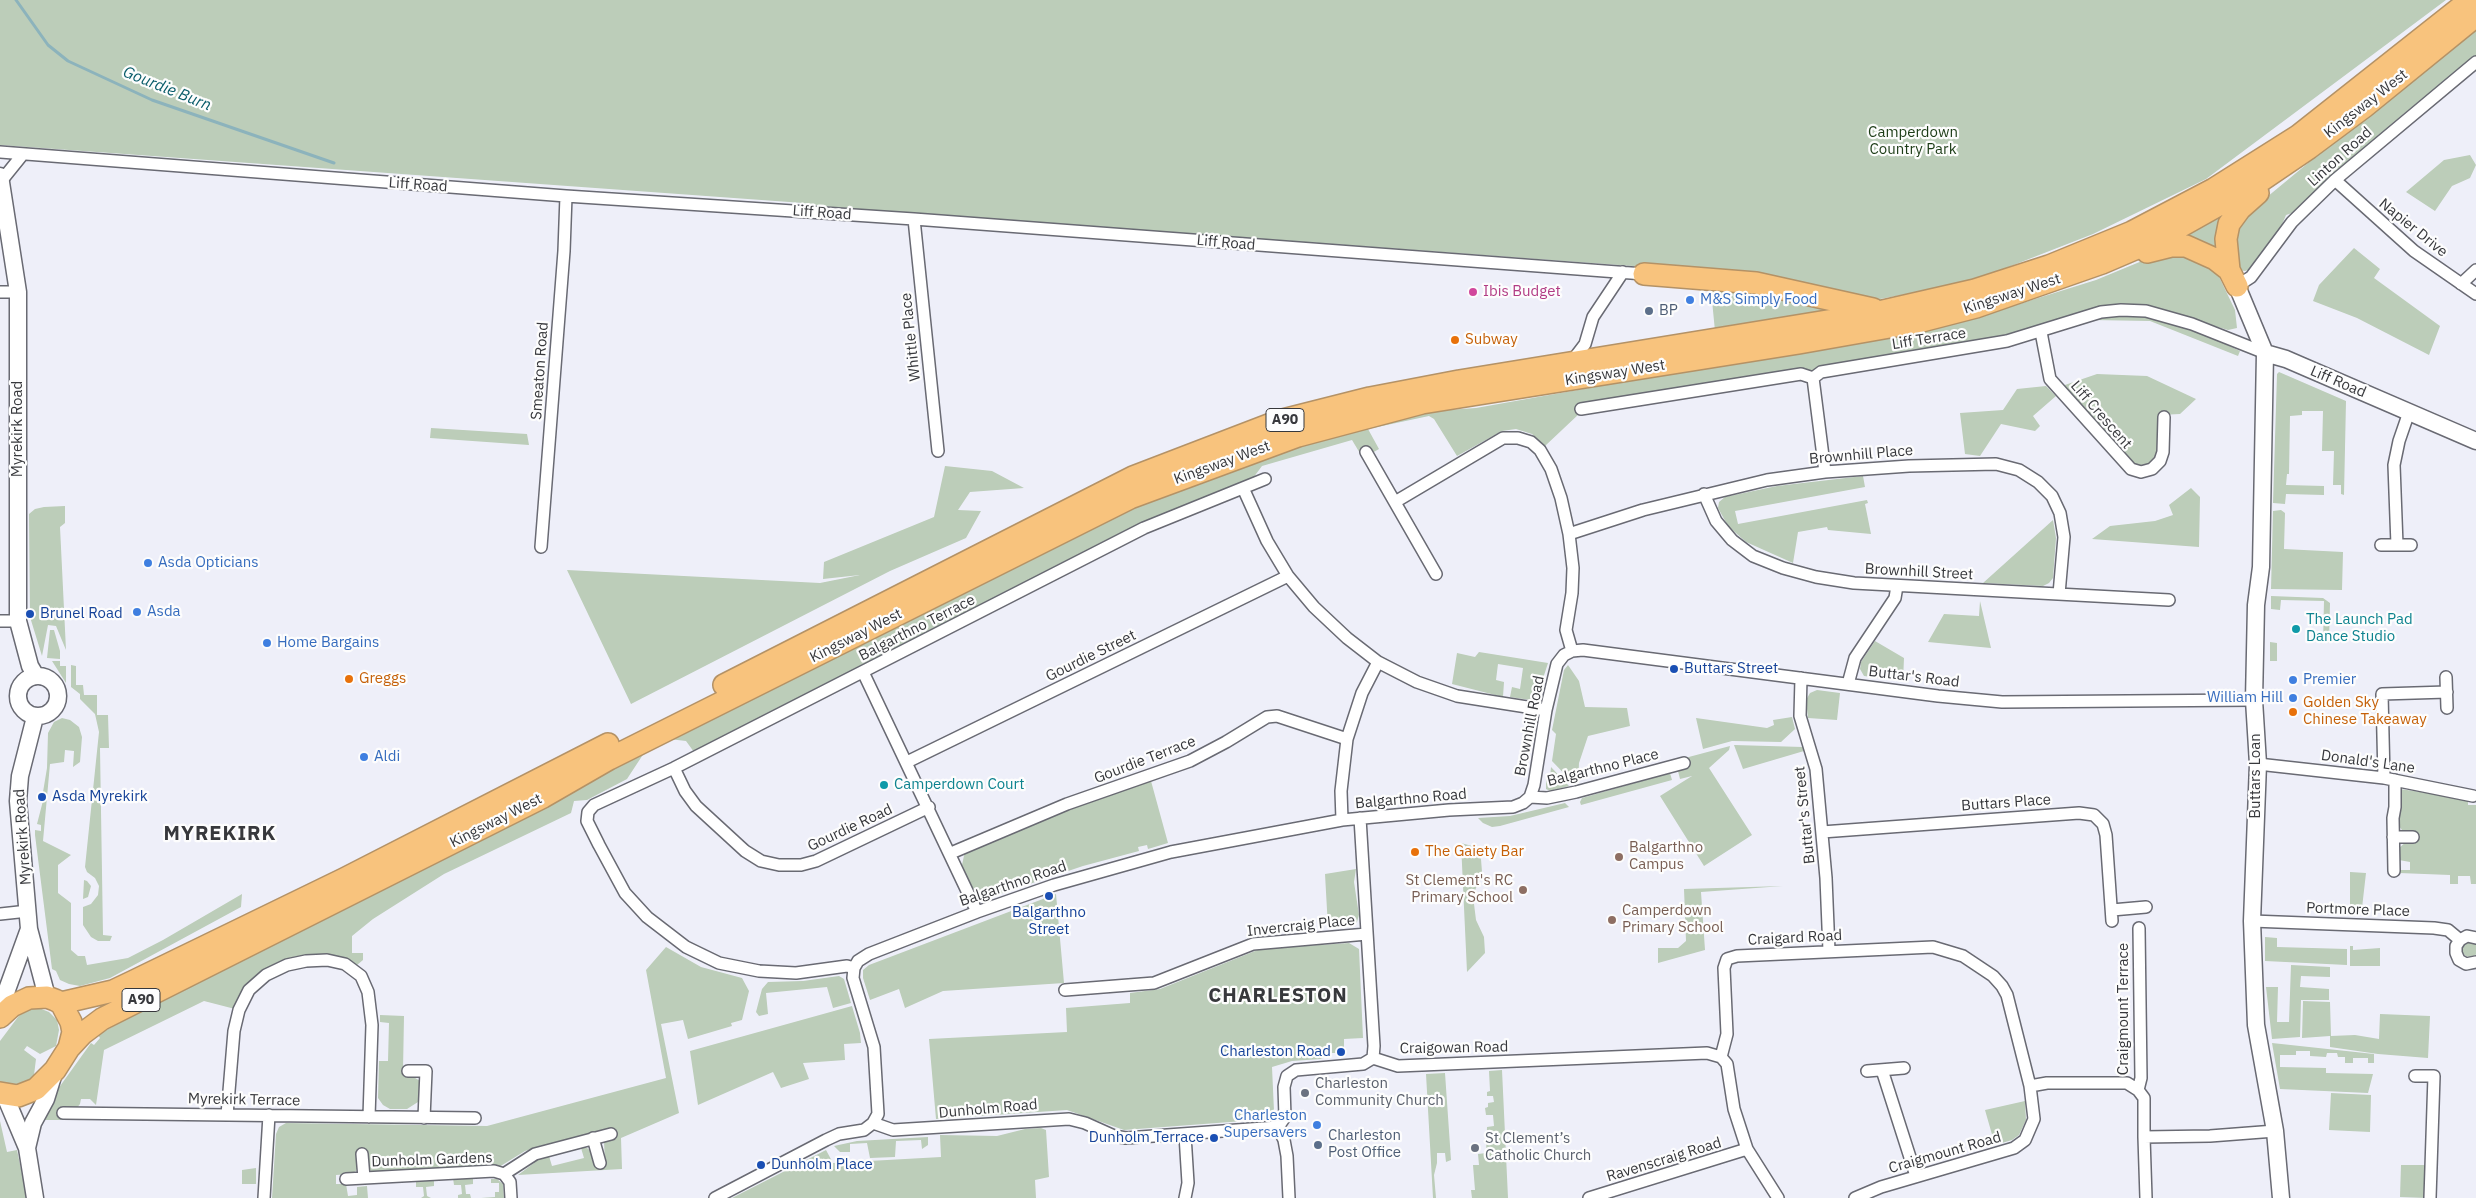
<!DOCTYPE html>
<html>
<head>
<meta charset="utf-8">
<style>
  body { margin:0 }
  canvas { display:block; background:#eeeff9 }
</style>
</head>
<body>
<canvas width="2476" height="1198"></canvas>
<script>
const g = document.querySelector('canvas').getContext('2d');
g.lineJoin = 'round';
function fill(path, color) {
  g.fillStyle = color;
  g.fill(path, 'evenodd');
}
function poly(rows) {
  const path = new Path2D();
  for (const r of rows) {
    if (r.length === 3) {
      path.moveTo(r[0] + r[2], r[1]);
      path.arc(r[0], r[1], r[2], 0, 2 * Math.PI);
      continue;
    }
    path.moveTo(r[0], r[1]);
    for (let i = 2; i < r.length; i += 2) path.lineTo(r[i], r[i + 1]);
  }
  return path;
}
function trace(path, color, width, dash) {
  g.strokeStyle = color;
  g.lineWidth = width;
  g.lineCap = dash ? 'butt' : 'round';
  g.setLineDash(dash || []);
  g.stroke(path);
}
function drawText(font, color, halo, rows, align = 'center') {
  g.font = font + ' "IBM Plex Sans",sans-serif';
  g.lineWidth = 4.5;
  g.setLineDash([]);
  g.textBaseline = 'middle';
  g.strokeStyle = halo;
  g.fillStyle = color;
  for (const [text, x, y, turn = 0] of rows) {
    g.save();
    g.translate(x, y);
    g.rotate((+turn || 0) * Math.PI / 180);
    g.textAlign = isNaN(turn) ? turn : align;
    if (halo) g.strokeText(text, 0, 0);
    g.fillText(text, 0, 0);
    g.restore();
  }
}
fill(poly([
  [0,0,2446,0,2206,179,2093,234,1970,282,1880,299,1742,274,1045,223,914,219,803,203,0,145],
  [2476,24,2476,56,2406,112,2322,185,2295,212,2286,215,2281,227,2251,269,2245,271,2238,270,2232,226],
  [2470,155,2476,165,2470,178,2452,186,2435,211,2406,192,2444,160],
  [2235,204,2223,256,2170,243],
  [2354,248,2380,269,2374,278,2440,326,2429,355,2357,318,2313,301,2319,285],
  [2171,249,2212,262,2235,310,2237,328,2228,330,2146,306,2006,337,1823,366,1811,371,1795,370,1580,413,1545,446,1532,434,1516,429,1502,431,1457,456,1434,419,1429,416,1368,429,1379,449,1372,453,1369,450,1361,455,1352,440,1262,466,1253,478,1143,525,694,752,686,741,669,739,1134,506,1300,443,1432,411,1476,408,1888,335,2003,309,2096,280],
  [1711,290,1766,291,1848,311,1715,331],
  [2120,314,2146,315,2191,328,2240,351,2238,356,2150,321,2092,320],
  [2279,372,2346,401,2344,495,2341,494,2341,485,2333,485,2334,451,2322,451,2323,411,2302,411,2302,415,2290,416,2289,474,2287,474,2286,485,2324,486,2324,495,2286,494,2285,504,2273,503,2277,374],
  [2097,374,2147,376,2196,399,2180,414,2160,415,2159,451,2152,463,2137,466,2126,459,2062,386],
  [2046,386,2056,396,2033,416,2040,426,2035,431,2001,424,1980,456,1965,454,1960,413,2003,410,2017,389],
  [431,428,527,434,529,445,430,438],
  [945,466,992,471,1024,488,970,492,958,510,981,511,966,538,890,571,631,704,567,570,820,583,860,575,823,579,824,562,934,517],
  [1863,476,1865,487,1735,511,1738,524,1867,500,1868,503,1865,504,1871,534,1828,530,1827,527,1798,532,1793,563,1746,542,1728,526,1718,508,1719,502,1725,497,1777,486],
  [2191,488,2200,497,2199,547,2092,539,2110,526,2155,521,2173,515,2169,505],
  [65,506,65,523,60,527,66,650,56,626,48,625,42,656,30,617,29,514,35,509,44,507],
  [2281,510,2285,513,2284,549,2343,552,2342,590,2271,589,2273,511],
  [2053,520,2056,538,2053,578,2049,583,2043,586,1983,583],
  [2271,596,2323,598,2330,603,2329,643,2323,643,2324,601,2281,600,2280,610,2271,609],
  [1980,601,1991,648,1928,642,1944,614,1979,616],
  [50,630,54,630,60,651,60,659,47,658],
  [1875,641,1904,658,1903,681,1864,676,1860,669,1861,662],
  [2270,642,2277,643,2277,661,2270,661],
  [1479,652,1548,663,1537,697,1530,700,1510,697,1512,687,1520,689,1523,668,1498,664,1496,680,1504,682,1503,697,1452,684,1457,653,1475,657],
  [52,661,60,661,60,666,66,666,66,683],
  [71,665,76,666,76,685,83,685,84,695,97,695,97,715,108,715,109,748,100,748,103,935,112,936,110,941,98,941,91,937,83,925,83,907,91,904,98,895,99,886,95,878,87,872,85,867,99,732,95,714,80,699,80,694,71,687],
  [1568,665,1579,681,1585,707,1627,708,1630,726,1588,736,1579,763,1578,783,1574,784,1552,761,1556,734,1552,730,1564,670],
  [1817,690,1840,693,1837,720,1808,718,1806,700,1810,693],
  [1792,717,1795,729,1781,742,1732,741,1703,749,1696,718,1767,728,1774,725,1773,720],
  [62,718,70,720,79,727,82,737,80,762,73,767,74,751,65,750,64,762,50,764,43,841,71,855,58,865,58,893,71,903,71,950,78,956,85,956,87,965,128,958,163,940,242,894,241,907,110,978,80,986,69,984,60,980,56,971,52,969,35,835,35,830,41,831,41,825,37,824,45,793,43,792,47,768,48,733,54,722],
  [1734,745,1803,747,1804,751,1743,769],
  [1730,746,1729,750,1709,768,1752,835,1704,866,1660,796,1692,776,1680,779,1678,771,1688,768,1685,758],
  [646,750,627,779,587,800,574,801,571,813,444,874,373,919,352,936,352,953,363,953,363,960,357,965,327,954,292,957,260,972,243,990,235,1009,204,1001,104,1050,96,1105,90,1099,81,1099,80,1104,76,1109,63,1109,63,1120,40,1120,45,1107,91,1043,94,1045,100,1038,98,1035,124,1020],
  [1551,767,1569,786,1550,791,1546,789,1546,780,1550,778],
  [1670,773,1672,780,1581,805,1580,802,1582,798],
  [1151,781,1168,843,1148,849,1147,845,1138,847,1139,851,1083,866,988,898,982,897,977,892,974,893,962,865,965,851,1068,809],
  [2400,789,2468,799,2468,805,2476,805,2476,884,2471,884,2470,876,2458,876,2458,884,2450,884,2450,875,2399,873,2399,870,2410,870,2410,862,2399,860,2398,849,2407,841,2407,832,2402,830,2398,825],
  [1565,803,1569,807,1500,826,1492,827,1483,823,1478,818,1510,816],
  [1461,843,1472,846,1481,859,1482,872,1473,896,1476,920,1484,937,1485,953,1467,972],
  [1356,869,1354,882,1359,915,1357,922,1353,925,1328,928,1325,874],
  [2350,872,2366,873,2362,908,2350,907],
  [84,880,87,881,91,886,88,897,83,899],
  [1783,886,1701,892,1705,950,1658,963,1658,948,1678,948,1686,941,1684,889],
  [1056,894,1064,983,943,991,905,1008,899,989,870,1000,863,978,863,970,869,965],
  [2265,937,2277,938,2277,947,2347,949,2347,965,2265,961],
  [2470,949,8],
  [1349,943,1359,949,1363,1038,1344,1039,1344,1053,1332,1053,1321,1059,1292,1061,1272,1067,1274,1111,1270,1119,1124,1130,1067,1110,936,1119,929,1039,1067,1032,1066,1008,1130,1003,1130,993,1160,989,1260,949],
  [2350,946,2353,946,2353,950,2380,948,2380,966,2350,966],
  [666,947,701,967,742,978,749,991,742,1020,731,1023,732,1026,688,1039,683,1020,661,1024,679,1113,621,1138,622,1169,518,1175,534,1163,533,1160,540,1157,549,1156,552,1166,584,1158,581,1148,587,1148,605,1162,604,1142,612,1138,546,1147,543,1145,525,1151,499,1167,376,1173,371,1171,368,1166,358,1166,356,1171,350,1174,336,1175,336,1184,346,1184,348,1196,357,1195,357,1187,367,1186,368,1198,272,1198,276,1134,279,1127,286,1123,487,1126,666,1078,646,970],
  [2291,965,2330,967,2330,977,2301,976,2300,987,2329,989,2329,1000,2301,1000,2300,1037,2272,1039,2266,987,2278,987,2277,1022,2289,1022],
  [839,976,844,979,851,1003,833,1008,827,987,766,993,768,1014,759,1016,756,1012,762,989,768,982,803,981],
  [2303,1001,2330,1002,2331,1036,2355,1035,2379,1039,2380,1014,2430,1016,2428,1058,2378,1054,2330,1047,2330,1036,2302,1038],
  [852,1006,860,1033,861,1043,844,1044,845,1060,803,1063,809,1079,781,1088,773,1072,698,1105,690,1051],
  [39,1008,49,1012,57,1020,59,1030,56,1046,40,1054,27,1046,24,1050,36,1059,34,1075,25,1084,15,1087,4,1085,0,1081,0,1041,21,1013,28,1009],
  [380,1015,404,1016,403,1071,422,1082,422,1095,418,1102,407,1109,390,1109,383,1105,378,1098,379,1061,388,1061,389,1023,380,1022],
  [2272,1043,2374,1054,2374,1063,2368,1063,2368,1058,2353,1058,2353,1063,2345,1063,2345,1057,2338,1057,2337,1053,2327,1053,2326,1057,2310,1056,2310,1051,2296,1051,2296,1055,2280,1055,2280,1067,2326,1068,2326,1073,2373,1074,2368,1093,2280,1089],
  [1502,1070,1508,1198,1472,1198,1471,1190,1475,1190,1473,1165,1479,1165,1478,1154,1486,1153,1487,1127,1494,1126,1493,1115,1486,1115,1485,1108,1488,1107,1488,1103,1494,1102,1493,1096,1487,1096,1487,1092,1490,1091,1489,1071],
  [1445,1073,1451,1160,1446,1162,1445,1153,1437,1153,1437,1163,1434,1175,1436,1198,1433,1198,1426,1074],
  [2331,1093,2371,1095,2370,1132,2329,1130],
  [2025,1101,2026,1120,2019,1135,2012,1140,1995,1145,1985,1110],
  [0,1121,7,1152,17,1150,27,1198,0,1198],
  [1041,1128,1046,1130,1049,1177,1035,1180,1036,1198,732,1198,826,1150,833,1163,941,1157,940,1135,997,1136,1025,1129],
  [928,1137,928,1145,922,1149,921,1140,896,1141,895,1157,870,1158,867,1143,850,1144,850,1152,840,1152,834,1146,857,1141],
  [2401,1165,2426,1165,2427,1198,2400,1197],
  [256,1168,256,1184,242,1184,242,1170],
  [473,1177,473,1184,465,1185,466,1194,470,1194,471,1198,458,1198,458,1195,462,1194,461,1185,454,1185,453,1178],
  [491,1179,497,1179,503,1184,504,1198,481,1198,495,1197,495,1192,499,1192,499,1183,491,1183],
  [416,1180,434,1180,434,1186,426,1187,427,1196,431,1198,421,1198,424,1196,423,1187,416,1187]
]), '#bccdb9');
trace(poly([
  [16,0,48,45,68,61,152,100,334,163]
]), '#8cb3bc', 3);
const street = poly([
  [0,152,566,196,914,219,1644,274],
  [2,180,23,154],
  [2335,180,2414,251,2476,294],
  [914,219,938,451],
  [2461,284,2476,270],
  [2237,286,2251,277,2292,222,2335,180,2476,62],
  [0,292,18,292],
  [2041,332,2050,379,2131,469,2141,472,2152,469,2160,461,2163,452,2164,417],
  [1572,361,1585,344,1593,317,1623,272],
  [1813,378,1821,372,2007,341,2101,312,2121,310,2146,311,2192,324,2265,353],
  [1813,378,1825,472],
  [1581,409,1801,374,1813,378],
  [1366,452,1436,574],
  [1243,488,1267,541,1288,576,1314,607,1347,638,1378,662,1417,682,1457,696,1546,710],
  [1704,494,1716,521,1732,540,1753,556,1783,568,1816,577,1854,583,2169,600],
  [1395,502,1503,438,1518,438,1531,442,1540,450,1551,469,1561,498,1569,534,1573,568,1572,593,1566,630,1572,651],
  [1569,534,1643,510,1767,480,1825,472,1909,466,1996,464,2019,470,2038,482,2052,496,2060,513,2064,537,2059,594],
  [2381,545,2411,545],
  [2397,545,2394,465,2399,441,2409,412],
  [541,547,564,251,566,196],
  [0,621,18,621],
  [863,672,977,912],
  [2446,677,2447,708],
  [1801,678,1800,716,1816,769,1826,878,1829,951],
  [1848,684,1855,658,1895,598,1897,586],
  [907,762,1288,576],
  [2258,764,2384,778,2473,796],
  [674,768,685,791,696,806,745,851,761,861,779,865,801,865,816,861,929,807],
  [2384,778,2382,694,2447,692],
  [1530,797,1547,798,1576,792,1684,763],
  [1360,818,1374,1046,1373,1058],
  [1342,820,1341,791,1347,739,1362,693,1378,662],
  [1822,832,2079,813,2094,815,2103,824,2106,835,2112,921],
  [2393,837,2413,837],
  [951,853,1067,804,1190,761,1226,742,1267,717,1277,716,1347,739],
  [2394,871,2393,818,2395,807,2395,780],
  [2112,910,2146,907],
  [0,914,28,911],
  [2252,921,2434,928,2448,930,2460,940],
  [2476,938,2467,936,2460,940,2456,946,2456,953,2459,960,2466,964,2476,962],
  [854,968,858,961,869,954,977,912,1054,885,1171,852,1342,820,1449,810,1513,807,1523,803,1530,797,1534,785,1546,710,1557,664,1564,655,1572,651,1583,650,1938,696,2002,702,2254,700],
  [854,968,847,966,796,973,759,971,719,963,686,947,647,917,625,893,599,845,587,821,588,812,594,805,674,768,1144,528,1265,479],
  [1065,990,1154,983,1253,944,1367,934],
  [1721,1057,1727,1034,1724,968,1727,959,1737,956,1933,947,1963,956,1993,976,2002,986,2007,995,2030,1086],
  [1721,1057,1727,1064,1734,1109,1747,1149,1778,1198],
  [1882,1070,1916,1176],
  [408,1071,426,1071,424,1118],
  [1867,1071,1904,1068],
  [2415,1076,2434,1076,2430,1198],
  [2138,1090,2141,1078,2139,928],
  [63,1113,475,1118],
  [227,1115,234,1031,239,1010,249,990,266,975,287,965,306,961,327,960,345,964,361,976,368,992,372,1025,369,1117],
  [873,1123,893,1130,1069,1119,1085,1123,1114,1136,1126,1138,1278,1127],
  [1278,1127,1285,1117,1284,1087,1287,1076,1296,1070,1363,1064,1373,1058,1398,1066,1707,1053,1721,1057],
  [1278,1127,1284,1140,1287,1156,1289,1198],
  [2144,1137,2146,1198],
  [593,1138,600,1163],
  [362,1154,364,1178],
  [504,1174,535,1154,611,1134],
  [346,1179,494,1171,504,1174,510,1182,511,1198],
  [264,1198,269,1115],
  [715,1198,826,1140,839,1134,864,1130,873,1123,878,1114,874,1047,853,978,854,968],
  [1185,1198,1188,1183,1185,1135],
  [1589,1198,1747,1149],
  [1855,1198,1881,1187,2014,1148,2025,1140,2034,1119,2030,1086,2047,1083,2127,1083,2138,1090,2144,1098,2144,1137,2210,1136,2275,1131]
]);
const secondary = poly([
  [0,176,18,292,18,621,30,666,36,676],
  [2237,286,2265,353,2261,567,2256,605,2254,700,2258,764,2252,921,2256,1025,2275,1131,2281,1198],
  [2265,353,2286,359,2476,441],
  [38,696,20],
  [35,717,20,776,18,801,29,929,47,997],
  [0,1009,29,929],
  [5,1096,27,1148,35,1198],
  [27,1148,33,1123,46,1099,55,1070]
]);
const highway = poly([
  [2147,252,2171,246,2186,246,2215,259,2229,270],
  [1644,274,1756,283,1873,309],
  [2237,286,2229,270,2226,239,2229,224,2240,209,2258,193],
  [724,685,1133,477,1279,421,1370,398,1459,381,1870,314,1975,290,2049,266,2132,232,2214,189,2298,136,2470,0],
  [61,1003,113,991,134,981,344,879,608,744],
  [0,1017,12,1006,29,998,47,997,55,1000,61,1003,71,1022,73,1032,69,1048],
  [0,1093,18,1096,36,1089,55,1070,69,1048,82,1034,102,1019,543,797,609,759,1130,498,1298,436,1422,403,1799,343,1918,322,1976,307,2102,263,2158,239,2256,184,2309,148,2364,107,2476,16]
]);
trace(street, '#696a73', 14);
trace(secondary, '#696a73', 19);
trace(highway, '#b49266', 24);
trace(street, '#fff', 11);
trace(secondary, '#fff', 16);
trace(highway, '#f8c37d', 21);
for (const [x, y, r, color] of [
  [1473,292,5,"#d1479c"],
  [1690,300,5,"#3f7fe0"],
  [1649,311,5,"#5c6f8a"],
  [1455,340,5,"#e8710a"],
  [148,563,5,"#3f7fe0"],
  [137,612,5,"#3f7fe0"],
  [30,614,5,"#1a4fb4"],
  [2296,629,5,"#0f9aa8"],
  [267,643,5,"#3f7fe0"],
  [1674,669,5,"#1a4fb4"],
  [349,679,5,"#e8710a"],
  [2293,680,5,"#3f7fe0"],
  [2293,698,5,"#3f7fe0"],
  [2293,712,5,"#e8710a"],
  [364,757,5,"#3f7fe0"],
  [884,785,5,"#0f9aa8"],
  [42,797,5,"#1a4fb4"],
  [1415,852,5,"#e8710a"],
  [1619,857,5,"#8d6e63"],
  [1523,890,5,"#8d6e63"],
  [1049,896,5,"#1a4fb4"],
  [1612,920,5,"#8d6e63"],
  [1341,1052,5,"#1a4fb4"],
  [1305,1093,5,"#6b7280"],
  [1317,1125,5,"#3f7fe0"],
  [1214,1138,5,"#1a4fb4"],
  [1318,1145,5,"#5c6f8a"],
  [1475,1148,5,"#6b7280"],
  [761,1165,5,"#1a4fb4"]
]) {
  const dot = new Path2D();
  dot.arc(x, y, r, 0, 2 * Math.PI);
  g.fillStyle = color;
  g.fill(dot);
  trace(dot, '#fdfdfd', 2);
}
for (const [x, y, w] of [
  [1285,420,38],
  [141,1000,38]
]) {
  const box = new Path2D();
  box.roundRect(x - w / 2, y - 11.5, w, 23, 4);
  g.fillStyle = '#fdfdfd';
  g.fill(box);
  trace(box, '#37383c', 1);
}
drawText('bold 14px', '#37383c', null, [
  ["A90",1285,420],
  ["A90",141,1000]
]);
drawText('15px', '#37383c', '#fdfdfd', [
  ["Kingsway West",2366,104,-38],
  ["Linton Road",2340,157,-42],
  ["Liff Road",418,185,4],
  ["Liff Road",822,213,4],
  ["Napier Drive",2413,228,39],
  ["Liff Road",1226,243,5],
  ["Kingsway West",2012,294,-18],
  ["Whittle Place",911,337,-96],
  ["Liff Terrace",1929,339,-9],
  ["Smeaton Road",540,371,-86],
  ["Kingsway West",1615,373,-9],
  ["Liff Road",2338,382,23],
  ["Liff Crescent",2101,415,49],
  ["Myrekirk Road",18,429,-90],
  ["Brownhill Place",1861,455,-5],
  ["Kingsway West",1222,463,-20],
  ["Brownhill Street",1919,572,3],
  ["Balgarthno Terrace",917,628,-27],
  ["Kingsway West",856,636,-27],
  ["Gourdie Street",1091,656,-26],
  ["Buttar's Road",1914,677,7],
  ["Brownhill Road",1530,726,-79],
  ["Gourdie Terrace",1145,760,-21],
  ["Donald's Lane",2368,762,8],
  ["Balgarthno Place",1603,768,-14],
  ["Buttars Loan",2256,776,-90],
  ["Balgarthno Road",1411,799,-5],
  ["Buttars Place",2006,803,-4],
  ["Buttar's Street",1805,815,-96],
  ["Kingsway West",496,821,-27],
  ["Gourdie Road",850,828,-25],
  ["Myrekirk Road",23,837,-94],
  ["Balgarthno Road",1013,884,-19],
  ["Portmore Place",2358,910,2],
  ["Invercraig Place",1301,926,-6],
  ["Craigard Road",1795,938,-3],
  ["Craigmount Terrace",2124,1009,-90],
  ["Craigowan Road",1454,1048,-1],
  ["Myrekirk Terrace",244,1100,1],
  ["Dunholm Road",988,1109,-5],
  ["Craigmount Road",1945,1153,-16],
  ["Dunholm Gardens",432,1160,-2],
  ["Ravenscraig Road",1664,1160,-17]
]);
drawText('15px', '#1c3c16', '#fdfdfd', [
  ["Camperdown",1913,133],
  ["Country Park",1913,150]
]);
drawText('15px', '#b23c85', '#fdfdfd', [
  ["Ibis Budget",1483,292]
], 'left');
drawText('15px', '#366cbe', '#fdfdfd', [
  ["M&S Simply Food",1700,300],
  ["Asda Opticians",158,563],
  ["Asda",147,612],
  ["Home Bargains",277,643],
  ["Premier",2303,680],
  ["William Hill",2283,698,"right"],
  ["Aldi",374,757],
  ["Charleston",1307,1116,"right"],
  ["Supersavers",1307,1133,"right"]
], 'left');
drawText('15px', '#4e5e75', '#fdfdfd', [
  ["BP",1659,311],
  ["Charleston",1328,1136],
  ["Post Office",1328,1153]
], 'left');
drawText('15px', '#c56008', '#fdfdfd', [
  ["Subway",1465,340],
  ["Greggs",359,679],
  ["Golden Sky",2303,703],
  ["Chinese Takeaway",2303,720],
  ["The Gaiety Bar",1425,852]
], 'left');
drawText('15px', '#164399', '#fdfdfd', [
  ["Brunel Road",40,614],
  ["Buttars Street",1684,669],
  ["Asda Myrekirk",52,797],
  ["Balgarthno",1049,913,"center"],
  ["Street",1049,930,"center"],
  ["Charleston Road",1331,1052,"right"],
  ["Dunholm Terrace",1204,1138,"right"],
  ["Dunholm Place",771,1165]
], 'left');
drawText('15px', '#0d838f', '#fdfdfd', [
  ["The Launch Pad",2306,620],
  ["Dance Studio",2306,637],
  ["Camperdown Court",894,785]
], 'left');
drawText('15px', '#785e54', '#fdfdfd', [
  ["Balgarthno",1629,848],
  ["Campus",1629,865],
  ["St Clement's RC",1513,881,"right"],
  ["Primary School",1513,898,"right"],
  ["Camperdown",1622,911],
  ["Primary School",1622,928]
], 'left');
drawText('15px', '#5b616d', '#fdfdfd', [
  ["Charleston",1315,1084],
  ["Community Church",1315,1101],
  ["St Clement’s",1485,1139],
  ["Catholic Church",1485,1156]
], 'left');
drawText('italic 16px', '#095c6a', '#fdfdfd', [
  ["Gourdie Burn",167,89,22]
]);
g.letterSpacing = '1px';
drawText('bold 20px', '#37383c', '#fdfdfd', [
  ["MYREKIRK",220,834],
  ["CHARLESTON",1278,996]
]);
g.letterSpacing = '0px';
</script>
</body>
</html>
